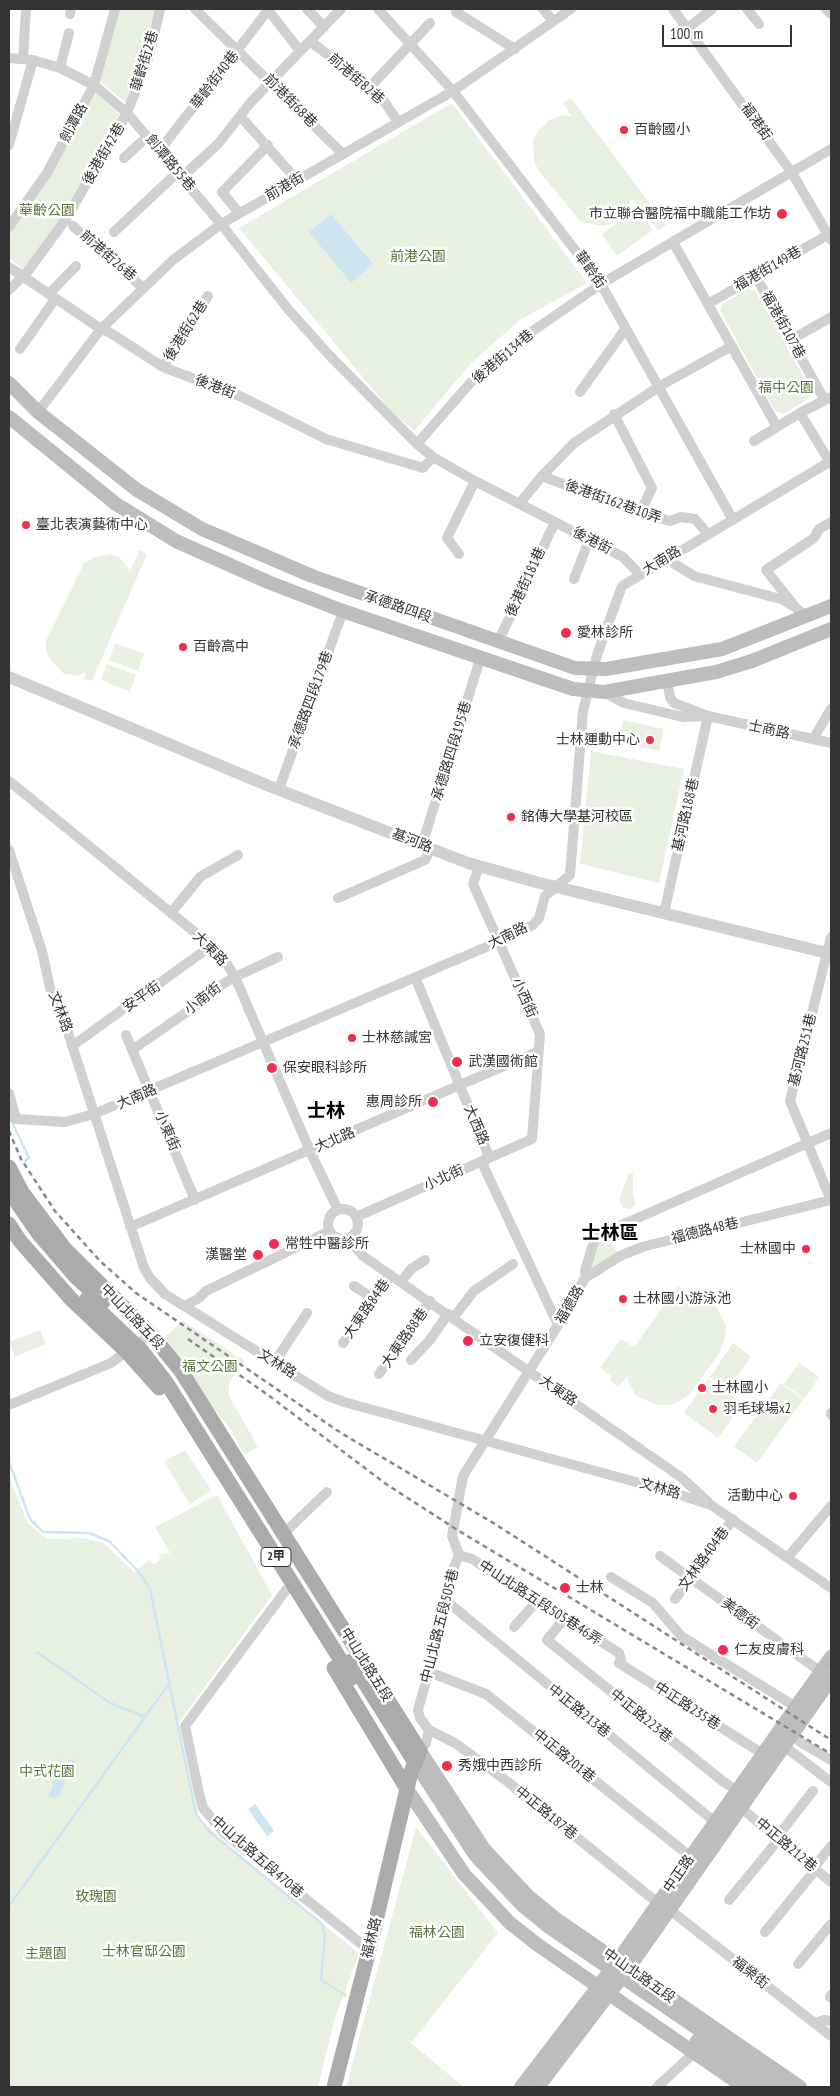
<!DOCTYPE html>
<html>
<head>
<meta charset="utf-8">
<style>
  body { margin:0 }
  #map { position:relative; width:840px; height:2096px; overflow:hidden; background:#fff; font-family:"PT Sans Narrow",sans-serif }
  canvas { display:block }
  .frame { position:absolute; inset:0; border:10px solid #333; pointer-events:none }
  .scale { position:absolute; left:662px; top:25px; width:130px; height:22px; box-sizing:border-box; border:2px solid #333; border-top:0; padding-left:6px; font-size:15px; line-height:18px; white-space:nowrap; color:#333; -webkit-text-stroke:4px #fff; paint-order:stroke }
</style>
</head>
<body>
<div id="map">
<canvas width="840" height="2096"></canvas>
<div class="frame"></div>
<div class="scale">100 m</div>
</div>
<script>
const g = document.querySelector('canvas').getContext('2d');
g.lineJoin = 'round';
function fill(path, color) {
  g.fillStyle = color;
  g.fill(path, 'evenodd');
}
function poly(rows) {
  const path = new Path2D();
  for (const r of rows) {
    if (r.length === 3) {
      path.moveTo(r[0] + r[2], r[1]);
      path.arc(r[0], r[1], r[2], 0, 2 * Math.PI);
      continue;
    }
    path.moveTo(r[0], r[1]);
    for (let i = 2; i < r.length; i += 2) path.lineTo(r[i], r[i + 1]);
  }
  return path;
}
function trace(path, color, width, dash) {
  g.strokeStyle = color;
  g.lineWidth = width;
  g.lineCap = dash ? 'butt' : 'round';
  g.setLineDash(dash || []);
  g.stroke(path);
}
function drawText(font, color, halo, rows, align = 'center') {
  g.font = font + ' "PT Sans Narrow","Noto Sans TC",sans-serif';
  g.lineWidth = 5;
  g.setLineDash([]);
  g.textBaseline = 'middle';
  g.strokeStyle = halo;
  g.fillStyle = color;
  for (const [text, x, y, turn = 0] of rows) {
    g.save();
    g.translate(x, y);
    g.rotate((+turn || 0) * Math.PI / 180);
    g.textAlign = isNaN(turn) ? turn : align;
    if (halo) g.strokeText(text, 0, 0);
    g.fillText(text, 0, 0);
    g.restore();
  }
}
fill(poly([
  [119,9,155,9,141,62,126,103,100,81],
  [96,93,121,116,63,217,25,271,9,258,9,236,51,175],
  [571,98,666,225,658,231,632,198,627,211,612,224,602,226,581,222,538,170,534,160,533,141,537,133,549,120,565,115,572,117,563,103],
  [452,103,587,283,520,320,470,364,414,431,390,410,239,228],
  [637,208,653,230,617,256,602,234],
  [748,289,756,292,811,390,808,399,783,414,775,411,720,310,722,304],
  [140,550,147,554,92,681,84,679,86,672,79,676,64,674,50,659,46,651,46,640,84,563,94,557,111,554,119,557,130,570],
  [115,643,144,654,138,671,109,660],
  [107,664,136,675,130,692,101,680],
  [623,720,664,729,659,751,618,742],
  [591,751,684,769,659,883,580,864],
  [629,1173,633,1174,633,1192,636,1205,631,1209,623,1208,619,1200],
  [606,1236,618,1253,589,1269,597,1243],
  [678,1286,687,1292,683,1297,695,1295,715,1305,726,1324,725,1338,720,1352,689,1395,673,1405,657,1405,636,1396,628,1382,628,1376,618,1387,610,1380,612,1377,600,1368,621,1339,634,1347],
  [183,1321,245,1361,229,1382,229,1395,234,1405,258,1447,244,1455,231,1430,160,1341],
  [40,1330,46,1344,15,1357,9,1342],
  [733,1343,751,1357,727,1391,710,1377],
  [799,1363,819,1377,804,1399,784,1384],
  [708,1379,743,1404,718,1438,684,1413],
  [781,1383,803,1400,757,1463,734,1446],
  [185,1450,211,1490,190,1504,164,1462],
  [9,1477,28,1523,47,1539,84,1538,104,1543,134,1572,149,1560,154,1565,160,1559,159,1555,170,1553,155,1527,217,1495,272,1595,178,1724,200,1821,359,1954,335,2018,318,2087,9,2087],
  [416,1827,498,1933,411,2043,464,2087,346,2087]
]), '#eaf0e1');
fill(poly([
  [331,214,373,264,351,283,309,232],
  [59,1759,67,1763,72,1759,76,1761,74,1769,70,1770,60,1794,55,1798,48,1796,52,1788,53,1776,60,1764],
  [255,1804,274,1831,267,1836,248,1809]
]), '#cde5f0');
trace(poly([
  [9,1116,29,1158,24,1162],
  [9,1462,30,1519,43,1532,90,1533,110,1542,139,1572,150,1589,196,1814,210,1832,321,1923,325,1933,321,1980,345,1995],
  [37,1652,110,1703,145,1717],
  [9,1906,168,1685]
]), '#cde5f0', 2.5);
trace(poly([
  [195,9,343,154],
  [307,9,324,27],
  [378,9,453,91,601,284,733,520],
  [458,9,456,12,515,49],
  [543,9,553,21],
  [673,9,792,173,831,240],
  [747,9,759,24],
  [826,9,831,14],
  [268,10,300,51],
  [70,14,71,9],
  [688,28,712,9],
  [310,41,370,87,386,104,398,122],
  [9,58,33,60,60,68,94,85,127,113,221,224,288,309,330,356,417,444,433,457,475,481,623,557,640,575],
  [23,59,26,9],
  [60,68,69,33],
  [370,87,430,23],
  [241,117,297,180],
  [9,145,33,60],
  [160,150,269,9],
  [124,158,148,136],
  [182,177,218,144,251,102,341,9],
  [239,213,222,192,268,145],
  [73,226,142,287],
  [9,227,47,173,94,85,115,9],
  [114,232,178,172],
  [673,242,777,427,800,413,831,464],
  [9,267,101,329,109,332,163,367,242,397,326,439,423,468,433,457],
  [756,277,824,399],
  [9,290,28,271,66,219,127,113,149,56,160,9],
  [49,294,76,266],
  [708,304,831,233],
  [791,340,831,317],
  [20,349,55,299],
  [163,367,208,296],
  [580,392,626,328],
  [38,412,101,329,173,260,221,224,453,91,571,9],
  [800,413,831,397],
  [614,414,652,488,640,513],
  [754,441,777,427],
  [417,444,471,382,521,339,601,284,831,149],
  [542,476,640,513,670,521,681,517,695,519,708,534],
  [519,504,542,476,574,443,660,386,732,346],
  [459,554,447,538,475,481],
  [667,559,694,576,784,600,791,605],
  [574,579,589,540],
  [806,616,796,608,766,570,814,538,819,529,831,522],
  [498,642,555,522],
  [667,681,670,697,674,703,708,716,831,743],
  [604,692,624,703,683,717,704,716],
  [813,739,831,709],
  [9,781,197,934,223,958,235,977,310,1151,338,1210],
  [279,789,343,611],
  [422,845,481,656],
  [9,850,42,951,50,988,64,1020,144,1268,150,1278,165,1294,328,1396,344,1402,665,1490,711,1505,831,1588],
  [338,898,425,860,431,848],
  [171,913,200,877,238,855],
  [664,913,708,716],
  [415,977,488,1154,483,1165,558,1325],
  [126,1035,195,1200],
  [72,1046,211,946],
  [132,1050,207,998,209,992,235,977,278,957],
  [9,1093,16,1119,65,1122,94,1114,498,942,533,925,539,918,545,896,570,875,583,711,597,655,622,586,831,461],
  [831,1200,790,1101,831,937],
  [343,1224,15],
  [356,1217,532,1139,540,1034,473,884,479,866],
  [130,1227,539,1051],
  [348,1238,363,1256,682,1478,708,1502],
  [585,1278,620,1256,642,1247,831,1200],
  [401,1282,411,1269,425,1260],
  [354,1286,374,1299],
  [185,1306,199,1298,206,1291,330,1231],
  [453,1318,474,1291,513,1264],
  [343,1343,391,1275],
  [411,1360,429,1341,448,1314],
  [274,1363,307,1313],
  [379,1374,430,1301],
  [9,1405,111,1363,151,1334],
  [831,1413,831,1415],
  [283,1534,327,1492],
  [459,1555,472,1559,619,1653,621,1659,619,1663,763,1754],
  [660,1556,821,1672],
  [788,1557,831,1506],
  [611,1577,653,1603,681,1636,796,1707],
  [286,1590,185,1726,199,1793,203,1808,224,1833,369,1950],
  [444,1599,715,1822],
  [675,1599,733,1519],
  [564,1619,547,1640,725,1783,737,1790],
  [514,1627,537,1601],
  [429,1672,486,1694,691,1857],
  [429,1730,455,1743,508,1782,658,1903],
  [800,1742,831,1760],
  [784,1746,831,1782],
  [420,1751,426,1743,429,1730,420,1718,418,1710,444,1616,444,1599,449,1579,459,1555,452,1536,463,1476,558,1325,585,1278,585,1271,594,1241,599,1235,831,1133],
  [741,1808,831,1882],
  [777,1837,813,1791],
  [814,1868,831,1846],
  [729,1900,779,1839],
  [670,1910,831,2036],
  [765,1932,816,1869],
  [798,1964,831,1924],
  [830,1997,831,1995],
  [815,2023,824,2020,831,2021],
  [657,2087,694,2053]
]), '#d0d0d0', 10);
trace(poly([
  [9,677,269,786,468,863,540,883,831,954]
]), '#d0d0d0', 12);
trace(poly([
  [9,383,38,412,137,490,202,529,312,576,575,668,606,669,722,649,831,606],
  [9,417,116,504,176,541,268,582,343,611,573,689,604,692,716,672,752,661,831,629],
  [420,1751,484,1849,529,1897,556,1919,800,2087],
  [414,1761,475,1855,521,1904,549,1927,783,2087],
  [407,1789,464,1874,510,1923,538,1945,744,2087],
  [697,2041,764,2087],
  [521,2087,617,1962,831,1657],
  [538,2087,628,1969,831,1679]
]), '#bdbdbd', 14);
trace(poly([
  [9,1167,22,1192,65,1249,151,1334,181,1371,420,1751,411,1772,369,1950,334,2087],
  [9,1191,38,1233,76,1277,103,1302],
  [9,1224,20,1241,71,1299,127,1352,159,1388],
  [87,1299,142,1351,166,1382,352,1678],
  [351,1661,414,1761],
  [334,1668,407,1789]
]), '#ababab', 15);
trace(poly([
  [9,1131,21,1159,55,1211,100,1261,136,1293,341,1433,495,1524,831,1740],
  [188,1339,268,1395,386,1484,459,1531,831,1754]
]), '#888', 2.5, [5, 4]);
for (const [x, y, r, color] of [
  [624,130,5,"#f12d4b"],
  [782,214,6,"#f12d4b"],
  [26,525,5,"#f12d4b"],
  [566,633,6,"#f12d4b"],
  [183,647,5,"#f12d4b"],
  [650,740,5,"#f12d4b"],
  [511,817,5,"#f12d4b"],
  [352,1038,5,"#f12d4b"],
  [457,1062,6,"#f12d4b"],
  [272,1068,6,"#f12d4b"],
  [433,1102,6,"#f12d4b"],
  [274,1244,6,"#f12d4b"],
  [806,1249,5,"#f12d4b"],
  [258,1255,6,"#f12d4b"],
  [623,1299,5,"#f12d4b"],
  [468,1341,6,"#f12d4b"],
  [702,1388,5,"#f12d4b"],
  [713,1409,5,"#f12d4b"],
  [793,1496,5,"#f12d4b"],
  [565,1588,6,"#f12d4b"],
  [723,1650,6,"#f12d4b"],
  [447,1766,6,"#f12d4b"]
]) {
  const dot = new Path2D();
  dot.arc(x, y, r, 0, 2 * Math.PI);
  g.fillStyle = color;
  g.fill(dot);
  trace(dot, '#fff', 2);
}
for (const [x, y, w] of [
  [276,1557,30]
]) {
  const box = new Path2D();
  box.roundRect(x - w / 2, y - 9.5, w, 19, 4);
  g.fillStyle = '#fff';
  g.fill(box);
  trace(box, '#333', 1);
}
drawText('bold 12px', '#333', null, [
  ["2甲",276,1557]
]);
drawText('14px', '#333', '#fff', [
  ["華齡街2巷",145,61,-73],
  ["前港街82巷",356,79,41],
  ["華齡街40巷",215,80,-53],
  ["前港街68巷",290,101,45],
  ["福港街",756,122,54],
  ["劍潭路",74,123,-62],
  ["後港街42巷",104,154,-60],
  ["劍潭路55巷",170,163,50],
  ["前港街",285,187,-30],
  ["前港街26巷",108,256,41],
  ["福港街149巷",768,269,-30],
  ["華齡街",590,270,54],
  ["福港街107巷",783,325,61],
  ["後港街62巷",186,331,-58],
  ["後港街134巷",503,357,-40],
  ["後港街",215,387,21],
  ["後港街162巷10弄",613,502,20],
  ["後港街",592,541,27],
  ["大南路",662,561,-31],
  ["後港街181巷",526,582,-65],
  ["承德路四段",398,607,19],
  ["承德路四段179巷",311,700,-70],
  ["士商路",769,730,12],
  ["承德路四段195巷",452,751,-73],
  ["基河路188巷",686,815,-77],
  ["基河路",412,841,21],
  ["大南路",508,936,-26],
  ["大東路",210,949,45],
  ["安平街",142,997,-35],
  ["小西街",524,998,66],
  ["小南街",203,999,-38],
  ["文林路",60,1012,69],
  ["基河路251巷",803,1050,-76],
  ["大南路",137,1097,-23],
  ["大西路",476,1125,67],
  ["小東街",167,1131,67],
  ["大北路",335,1140,-23],
  ["小北街",444,1178,-24],
  ["福德路48巷",705,1231,-14],
  ["福德路",570,1305,-60],
  ["大東路84巷",367,1309,-55],
  ["中山北路五段",132,1317,46],
  ["大東路88巷",405,1338,-55],
  ["文林路",277,1364,32],
  ["大東路",558,1391,35],
  ["文林路",660,1489,16],
  ["文林路404巷",704,1559,-54],
  ["中山北路五段505巷46弄",540,1603,33],
  ["美德街",740,1614,36],
  ["中山北路五段505巷",440,1626,-76],
  ["中山北路五段",366,1665,58],
  ["中正路235巷",687,1706,33],
  ["中正路213巷",579,1711,39],
  ["中正路223巷",641,1716,39],
  ["中正路201巷",564,1756,39],
  ["中正路187巷",546,1813,39],
  ["中正路212巷",786,1845,40],
  ["中山北路五段470巷",257,1857,41],
  ["中正路",679,1874,-55],
  ["福林路",372,1938,-76],
  ["福榮街",750,1973,38],
  ["中山北路五段",639,1976,35]
]);
drawText('14px', '#333', '#fff', [
  ["百齡國小",634,130],
  ["市立聯合醫院福中職能工作坊",771,214,"right"],
  ["臺北表演藝術中心",36,525],
  ["愛林診所",577,633],
  ["百齡高中",193,647],
  ["士林運動中心",640,740,"right"],
  ["銘傳大學基河校區",521,817],
  ["士林慈諴宮",362,1038],
  ["武漢國術館",468,1062],
  ["保安眼科診所",283,1068],
  ["惠周診所",422,1102,"right"],
  ["常牲中醫診所",285,1244],
  ["士林國中",796,1249,"right"],
  ["漢醫堂",247,1255,"right"],
  ["士林國小游泳池",633,1299],
  ["立安復健科",479,1341],
  ["士林國小",712,1388],
  ["羽毛球場x2",723,1409],
  ["活動中心",783,1496,"right"],
  ["士林",576,1588],
  ["仁友皮膚科",734,1650],
  ["秀娥中西診所",458,1766]
], 'left');
drawText('14px', '#5a733c', '#fff', [
  ["華齡公園",47,211],
  ["前港公園",418,257],
  ["福中公園",786,388],
  ["福文公園",210,1367],
  ["中式花園",47,1772],
  ["玫瑰園",96,1897],
  ["福林公園",437,1933],
  ["士林官邸公園",144,1952],
  ["主題園",46,1954]
]);
drawText('bold 19px', '#000', '#fff', [
  ["士林",326,1112],
  ["士林區",610,1234]
]);
</script>
</body>
</html>
